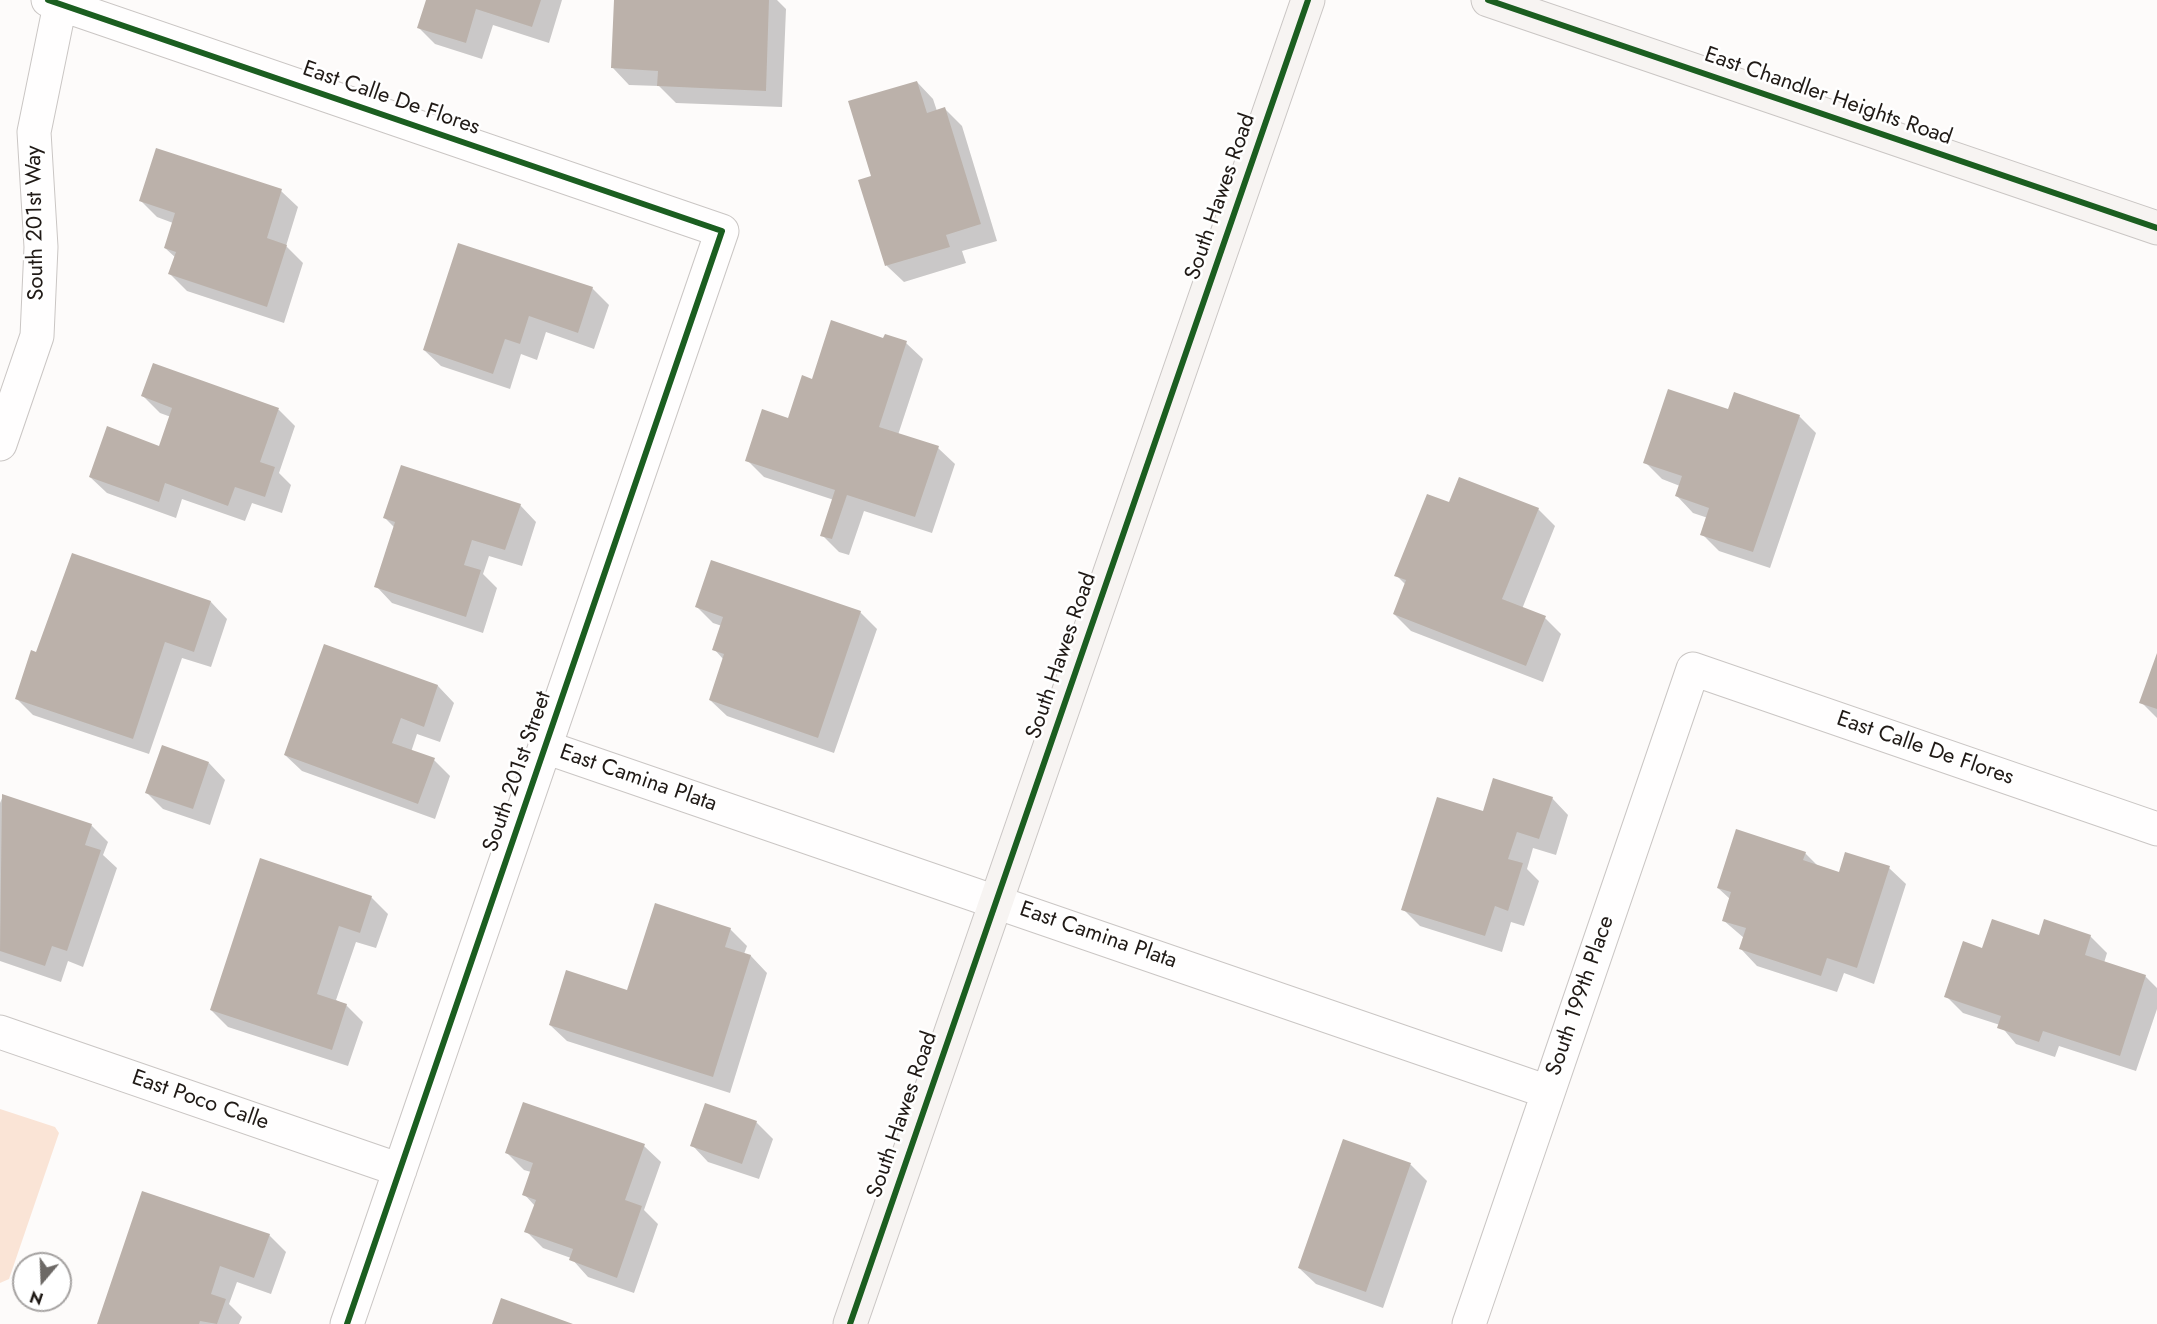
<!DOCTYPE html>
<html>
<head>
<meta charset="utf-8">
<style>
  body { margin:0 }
  #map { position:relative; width:2157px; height:1324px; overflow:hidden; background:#fdfbfa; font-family:Jost,sans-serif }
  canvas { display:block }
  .north { position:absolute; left:12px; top:1252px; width:60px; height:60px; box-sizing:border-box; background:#fff; border:2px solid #a6a3a2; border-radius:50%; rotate:199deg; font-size:16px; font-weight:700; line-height:24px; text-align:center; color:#201a16 }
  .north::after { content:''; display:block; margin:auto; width:21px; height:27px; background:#6d6966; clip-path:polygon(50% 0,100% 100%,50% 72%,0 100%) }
</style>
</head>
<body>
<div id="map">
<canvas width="2157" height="1324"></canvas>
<div class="north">N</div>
</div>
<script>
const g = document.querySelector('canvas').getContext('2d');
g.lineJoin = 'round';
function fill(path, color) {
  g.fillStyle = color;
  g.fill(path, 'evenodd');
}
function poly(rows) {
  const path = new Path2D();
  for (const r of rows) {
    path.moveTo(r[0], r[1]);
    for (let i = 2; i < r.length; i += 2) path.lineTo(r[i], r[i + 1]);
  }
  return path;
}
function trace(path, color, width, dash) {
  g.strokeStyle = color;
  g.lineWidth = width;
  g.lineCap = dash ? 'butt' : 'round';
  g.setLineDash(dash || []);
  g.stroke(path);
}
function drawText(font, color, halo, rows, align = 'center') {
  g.font = font + ' Jost,sans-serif';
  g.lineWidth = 5;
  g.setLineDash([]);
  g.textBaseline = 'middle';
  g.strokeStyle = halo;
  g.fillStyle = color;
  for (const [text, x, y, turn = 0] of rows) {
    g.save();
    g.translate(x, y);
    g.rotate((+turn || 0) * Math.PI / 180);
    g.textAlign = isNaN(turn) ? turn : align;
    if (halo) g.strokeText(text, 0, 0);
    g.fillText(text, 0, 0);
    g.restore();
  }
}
fill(poly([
  [0,1109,55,1127,59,1133,9,1279,0,1283]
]), '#fae4d6');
fill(poly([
  [427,0,562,0,549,43,493,25,482,59,435,44,418,27],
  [615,0,777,0,786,9,782,107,676,103,659,86,629,85,613,68],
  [917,82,933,99,937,111,945,109,962,126,997,241,962,251,966,263,904,282,887,266,860,181,873,177],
  [281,191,298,207,286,246,303,263,284,323,187,291,170,274,176,258,165,248,173,223,157,217,141,201],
  [592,288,609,305,594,349,546,332,537,360,521,354,510,389,441,366,424,350],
  [884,339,906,343,923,359,898,435,938,448,955,464,932,533,864,511,849,555,839,552,822,535,834,500,764,477,747,460,789,420,813,381],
  [154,365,279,410,295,426,279,473,291,485,282,513,252,503,245,521,182,499,176,518,107,493,90,477,160,448,171,417,160,413,143,396],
  [1729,410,1799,416,1816,433,1770,568,1719,551,1702,534,1708,518,1693,513,1677,496,1680,486,1662,479,1645,462],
  [1450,504,1538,509,1555,526,1522,609,1545,618,1561,634,1543,682,1411,631,1394,614,1406,585,1396,575],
  [520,505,536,522,522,566,489,556,483,574,497,588,483,633,392,603,376,586,395,528,385,518],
  [211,602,227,619,211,667,182,658,149,754,33,715,16,698,37,654],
  [697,607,860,612,877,629,834,753,727,716,710,700,724,660,714,649,722,626,713,623],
  [325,645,438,686,454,703,440,742,417,734,411,752,434,760,450,776,435,819,302,771,285,755],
  [2157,657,2157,718,2141,702],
  [209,763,225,780,210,825,163,809,146,792],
  [3,796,91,825,108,842,103,855,117,868,83,967,68,961,61,982,0,961,0,803],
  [1552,798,1568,815,1556,855,1533,848,1527,869,1539,881,1524,926,1511,922,1502,952,1420,926,1403,909],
  [1805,853,1819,867,1840,874,1889,868,1906,884,1874,984,1844,973,1837,992,1757,966,1741,949,1744,938,1723,920,1730,899,1718,888],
  [371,897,388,914,376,948,356,942,336,1000,346,1005,363,1022,348,1066,228,1027,211,1010],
  [730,929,747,946,744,954,751,956,767,973,730,1093,567,1041,550,1025,628,992],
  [2090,936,2107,953,2104,963,2145,976,2157,988,2157,1009,2136,1071,2059,1046,2055,1057,2016,1044,2000,1025,1963,1013,1946,996,1983,950,2040,937],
  [756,1122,773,1139,759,1179,708,1162,692,1145],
  [1344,1141,1411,1165,1427,1181,1383,1308,1316,1284,1299,1268],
  [644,1146,661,1162,644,1210,658,1224,634,1293,588,1277,571,1258,543,1248,526,1231,535,1206,524,1194,531,1172,524,1170,507,1153],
  [269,1235,286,1252,271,1294,237,1282,229,1304,242,1317,239,1324,99,1324]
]), '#0003');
fill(poly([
  [426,0,541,0,532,27,476,9,466,43,417,28],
  [614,0,769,0,766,91,657,86,658,71,611,68],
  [917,81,927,113,945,107,981,224,946,235,950,247,885,266,858,180,871,176,848,101],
  [156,148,282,189,267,238,287,245,267,307,168,274,176,252,164,248,175,213,139,201],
  [458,243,593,287,578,333,529,316,520,344,505,339,493,374,423,350],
  [831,320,883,338,885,334,907,341,879,427,939,446,915,517,847,495,832,539,820,536,835,490,745,461,762,409,788,418,802,375,812,379],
  [153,363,279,408,260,462,275,467,265,497,235,487,228,506,165,483,159,502,89,477,107,426,159,446,172,408,141,396],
  [1668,389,1728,409,1734,392,1800,415,1753,552,1700,535,1709,508,1675,496,1682,476,1643,463],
  [401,465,521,504,505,550,472,540,464,565,481,570,466,617,374,587,395,522,383,518],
  [1459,477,1539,508,1502,599,1546,616,1526,666,1393,614,1406,580,1394,576,1427,494,1449,502],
  [72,553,211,601,194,652,165,642,133,739,15,699,31,650,36,652],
  [711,560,861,611,818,738,709,700,724,654,712,650,723,617,695,607],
  [324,644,438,685,424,727,401,718,392,743,435,758,418,804,284,755],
  [2157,653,2157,709,2139,703],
  [162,745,209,762,193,809,145,793],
  [1493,778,1553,797,1539,839,1517,832,1508,859,1523,863,1508,911,1495,906,1485,936,1401,910,1437,797,1483,811],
  [2,794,92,824,85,845,101,850,67,951,52,946,45,966,0,951],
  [1736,829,1806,852,1803,860,1839,872,1845,852,1890,866,1857,968,1827,958,1821,976,1739,949,1746,928,1722,921,1731,892,1717,888],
  [260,858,372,896,360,933,339,926,317,994,347,1004,332,1050,210,1010],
  [655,903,731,928,725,947,751,955,713,1077,549,1025,566,970,627,990],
  [1992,919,2039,935,2044,919,2091,935,2085,955,2146,975,2120,1056,2043,1031,2039,1042,1997,1028,2001,1016,1944,997,1963,941,1982,948],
  [523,1102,645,1144,625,1200,642,1206,617,1278,569,1260,573,1249,524,1232,536,1200,522,1195,533,1163,505,1153],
  [705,1103,757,1121,742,1164,690,1146],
  [1343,1139,1411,1163,1366,1292,1298,1268],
  [142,1191,270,1234,254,1278,220,1266,211,1294,226,1299,217,1324,200,1321,199,1324,97,1324],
  [501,1298,573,1324,492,1324]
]), '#bbb1aa');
const street = poly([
  [48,0,722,231,347,1324],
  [0,444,37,336,41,247,34,132,61,0],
  [545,747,1548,1092],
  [0,1032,400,1170],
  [1469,1324,1693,669,2157,829]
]);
const secondary = poly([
  [1488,0,2157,228],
  [850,1324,1308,0]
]);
trace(street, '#cac6c4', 35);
trace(secondary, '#cac6c4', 35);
trace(street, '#fffefe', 33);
trace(secondary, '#f7f4f2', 33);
trace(poly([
  [48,0,722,231,347,1324],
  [1488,0,2157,228],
  [850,1324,1308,0]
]), '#1b5e20', 6);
drawText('22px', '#201a16', '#fff', [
  ["East Chandler Heights Road",1828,97,19],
  ["East Calle De Flores",391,99,19],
  ["South Hawes Road",1221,197,-71],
  ["South 201st Way",36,223,-91],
  ["South Hawes Road",1062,656,-71],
  ["East Calle De Flores",1925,749,19],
  ["South 201st Street",518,772,-71],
  ["East Camina Plata",638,779,19],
  ["East Camina Plata",1098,936,19],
  ["South 199th Place",1581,996,-71],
  ["East Poco Calle",200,1101,19],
  ["South Hawes Road",903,1115,-71]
]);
</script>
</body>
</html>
